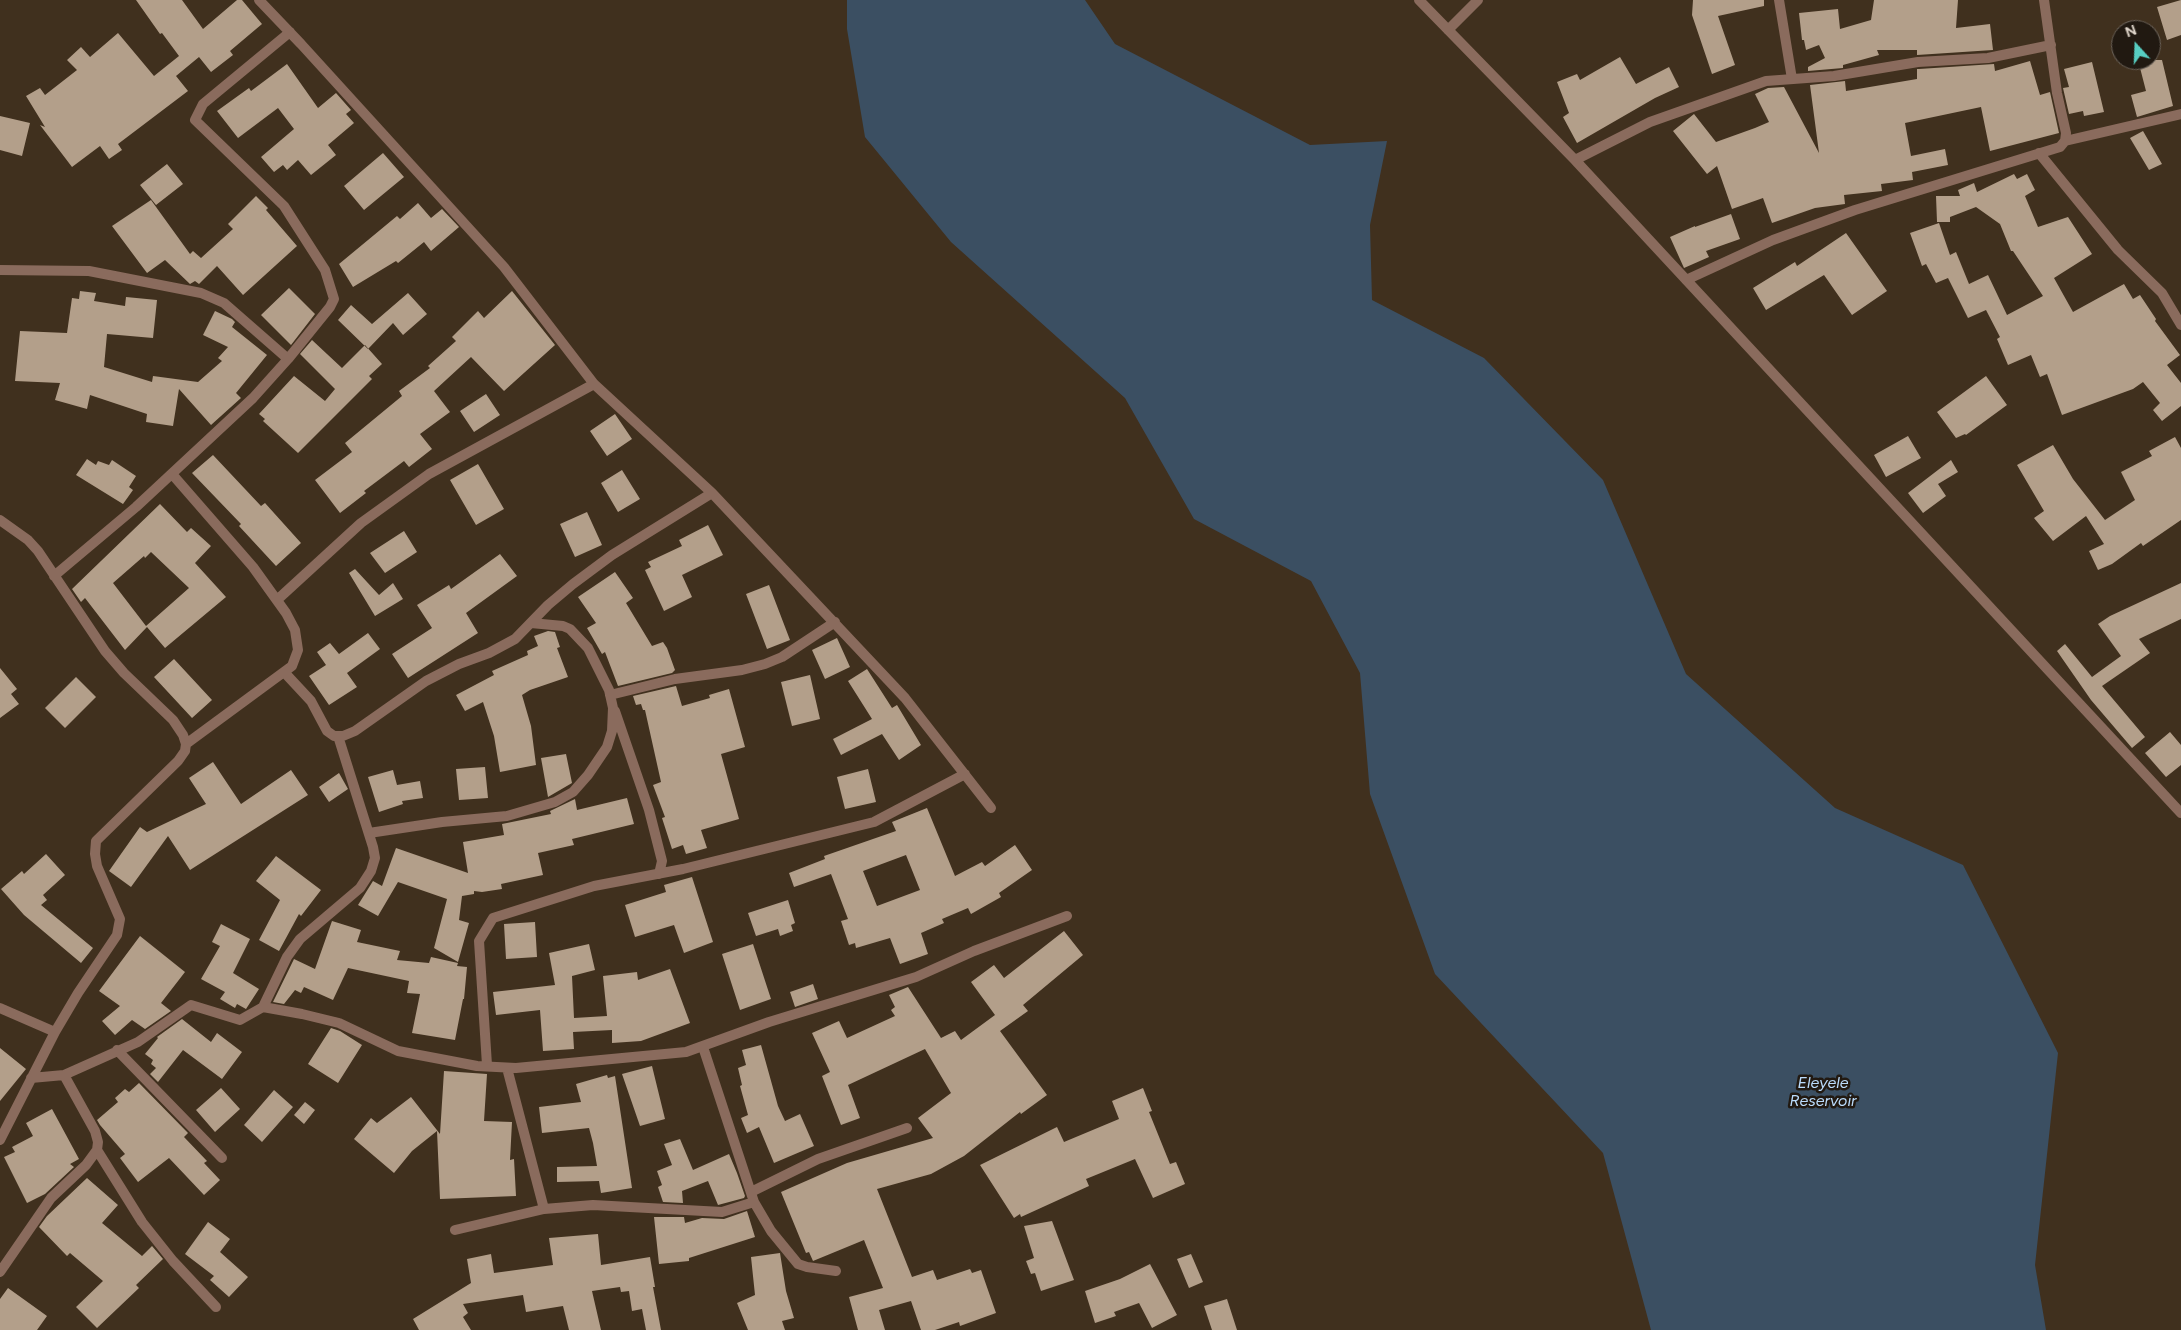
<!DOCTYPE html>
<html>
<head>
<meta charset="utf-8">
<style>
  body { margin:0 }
  #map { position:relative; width:2181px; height:1330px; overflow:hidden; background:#40301e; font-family:Figtree,sans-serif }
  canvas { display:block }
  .north { position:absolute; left:2111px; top:20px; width:50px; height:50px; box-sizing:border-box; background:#211911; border:1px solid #6d645b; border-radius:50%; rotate:340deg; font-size:14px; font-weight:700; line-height:20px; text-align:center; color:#dfd5ca }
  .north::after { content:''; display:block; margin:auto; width:18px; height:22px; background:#57cec2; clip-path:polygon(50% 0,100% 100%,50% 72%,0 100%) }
</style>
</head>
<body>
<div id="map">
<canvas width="2181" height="1330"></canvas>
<div class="north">N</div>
</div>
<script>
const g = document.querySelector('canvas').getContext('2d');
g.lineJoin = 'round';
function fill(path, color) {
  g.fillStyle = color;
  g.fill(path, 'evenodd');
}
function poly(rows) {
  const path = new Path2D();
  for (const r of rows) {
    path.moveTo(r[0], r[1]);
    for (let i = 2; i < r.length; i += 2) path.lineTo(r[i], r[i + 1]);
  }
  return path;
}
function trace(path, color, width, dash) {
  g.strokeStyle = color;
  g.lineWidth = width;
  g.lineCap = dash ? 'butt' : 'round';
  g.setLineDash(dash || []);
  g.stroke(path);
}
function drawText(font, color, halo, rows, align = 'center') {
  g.font = font + ' Figtree,sans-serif';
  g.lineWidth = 5;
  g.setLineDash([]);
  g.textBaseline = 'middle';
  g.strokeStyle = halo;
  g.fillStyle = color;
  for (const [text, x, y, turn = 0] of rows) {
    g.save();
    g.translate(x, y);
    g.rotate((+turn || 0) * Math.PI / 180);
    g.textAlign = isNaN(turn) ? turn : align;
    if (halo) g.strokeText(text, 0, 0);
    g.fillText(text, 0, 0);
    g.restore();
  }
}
fill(poly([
  [847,0,1085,0,1115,44,1310,145,1387,141,1370,225,1372,300,1484,358,1603,480,1686,674,1835,808,1963,865,2058,1053,2035,1265,2046,1330,1651,1330,1603,1153,1435,974,1370,794,1360,673,1311,581,1194,519,1125,398,951,242,865,137,847,29]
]), '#3b4f62');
fill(poly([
  [136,0,182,0,203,29,237,0,242,0,262,24,230,51,233,55,211,72,199,57,176,76,188,91,118,144,122,150,109,159,100,146,72,167,40,125,45,127,26,96,40,88,45,95,77,70,67,60,81,47,90,57,118,33,154,76,179,56,162,33,160,34],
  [1693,0,1764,0,1764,6,1718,16,1735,65,1712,74,1692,15],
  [1874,0,1958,0,1956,28,1990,24,1993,50,1917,55,1917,50,1877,50,1879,55,1843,65,1843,68,1808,71,1808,67,1825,58,1819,45,1806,50,1804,40,1802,40,1799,13,1838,9,1840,29,1871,20],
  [2181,0,2181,35,2167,40,2157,7],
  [1620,57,1636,84,1669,67,1679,87,1655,98,1577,143,1563,117,1569,113,1557,82,1577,74,1580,80],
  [2138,60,2162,60,2173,106,2137,117,2131,95,2146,91],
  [2030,61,2040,95,2050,92,2059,133,1990,151,1981,107,1905,123,1911,156,1945,149,1948,165,1912,172,1913,180,1881,184,1882,191,1844,195,1845,204,1815,208,1772,223,1763,198,1732,209,1717,166,1707,174,1673,131,1694,114,1716,142,1755,128,1769,122,1755,94,1768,88,1784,87,1819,153,1810,85,1845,81,1846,91,1917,79,1917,69,1919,69,1994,64,1995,71],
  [2092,62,2104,112,2084,116,2083,111,2069,114,2063,88,2069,87,2064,69],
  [287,64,318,108,336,93,351,110,346,114,354,123,328,145,336,155,311,175,298,160,287,170,283,165,274,172,261,157,294,129,278,108,238,138,217,111,249,88,251,91],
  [0,116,30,123,22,156,0,150],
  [2143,131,2162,164,2149,170,2130,138],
  [383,153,404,177,364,210,344,186],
  [167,164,183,184,156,205,140,185],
  [2014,174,2017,179,2027,174,2035,190,2025,196,2038,227,2068,217,2092,254,2054,278,2073,312,2124,284,2133,299,2140,295,2156,319,2155,321,2180,355,2167,365,2181,383,2181,406,2162,421,2153,410,2160,403,2143,382,2133,389,2062,415,2047,374,2040,377,2031,355,2008,365,1997,339,2000,337,1986,310,1968,318,1948,278,1936,283,1926,264,1922,266,1910,233,1939,223,1950,255,1956,252,1969,284,1988,275,2007,315,2043,296,2013,251,2011,251,2000,224,1976,207,1950,217,1950,222,1937,222,1936,196,1960,196,1958,190,1974,183,1977,192],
  [256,196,268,208,266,210,297,246,243,295,217,266,199,284,195,281,190,284,165,260,147,273,112,226,151,200,190,254,193,251,201,258,233,229,228,224],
  [418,203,431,218,442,209,459,227,431,251,424,242,398,263,396,261,353,287,339,264,397,216,400,219],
  [1731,214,1740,239,1706,251,1709,257,1684,268,1670,237,1695,226,1695,227],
  [1846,233,1887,291,1852,315,1824,275,1766,310,1753,288,1795,262,1797,266],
  [289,288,315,314,291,345,261,315],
  [80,291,96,293,94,301,125,306,126,297,157,300,153,338,107,334,104,367,152,382,153,376,198,382,222,361,218,358,228,347,203,335,215,311,232,319,235,322,232,327,267,355,236,393,241,398,211,425,179,389,173,426,146,422,147,414,90,395,87,409,55,400,60,383,15,381,20,331,67,333,72,298,79,299],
  [512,291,555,345,504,391,471,357,434,391,450,412,420,434,432,449,409,467,404,461,364,491,366,493,340,513,315,480,352,452,345,443,402,396,399,391,430,368,428,366,456,341,452,337,478,311,484,318],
  [408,293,427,314,403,335,393,323,368,349,338,320,351,305,372,324],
  [312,340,342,368,365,345,382,364,369,376,372,379,298,453,263,421,265,419,259,414,294,376,325,401,335,389,300,354],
  [1986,376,2007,405,1966,435,1965,434,1956,438,1937,412],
  [486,394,500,415,474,432,460,411],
  [615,414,632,439,607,456,590,431],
  [1908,436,1921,458,1886,477,1874,455],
  [2175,437,2181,448,2181,520,2143,546,2141,543,2112,564,2098,570,2089,551,2104,544,2086,516,2053,541,2034,518,2044,511,2017,465,2053,445,2073,479,2105,520,2135,500,2121,472,2152,456,2149,451],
  [213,455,261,506,265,503,301,543,276,566,239,526,241,524,192,473],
  [87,459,96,465,98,461,109,465,112,460,136,476,129,487,133,490,123,504,76,475],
  [1951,460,1958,472,1938,484,1946,496,1923,513,1908,493],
  [478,464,504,509,476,525,450,480],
  [622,470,640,499,618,512,601,483],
  [160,504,187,532,191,528,211,546,195,563,226,597,165,648,147,627,125,650,85,598,81,602,72,589],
  [151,552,189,588,146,626,113,583,144,556,145,558],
  [587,512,602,545,575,557,560,524],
  [708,525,723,555,682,575,692,597,664,611,645,570,651,567,648,562,682,546,679,540],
  [404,531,417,552,385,573,370,553],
  [500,554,517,576,466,613,478,633,408,678,392,654,432,628,417,605,449,585,451,589],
  [355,569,379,595,393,583,403,599,375,616,349,573],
  [615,572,633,598,626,603,652,646,663,642,667,648,675,670,672,673,618,686,605,652,602,654,587,628,596,623,578,597],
  [2181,583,2181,619,2139,639,2150,653,2102,686,2145,737,2132,748,2091,700,2057,651,2065,644,2092,677,2121,656,2098,624,2110,616],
  [769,585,790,640,767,649,746,594],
  [548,631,555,632,560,647,557,648,568,677,530,690,522,695,531,726,536,765,500,772,494,736,483,702,465,711,456,695,494,675,492,671,528,655,527,651,538,646,534,636],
  [368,633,380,649,347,673,357,687,329,705,309,676,326,665,317,652,330,643,339,654],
  [837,638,850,667,825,679,812,650],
  [174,659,212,700,192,718,154,677],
  [0,668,17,689,11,694,19,704,0,718],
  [867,669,892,708,897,705,921,745,899,760,882,734,841,755,833,739,872,719,848,681],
  [810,675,820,719,792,726,781,682],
  [76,677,96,697,65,728,45,708],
  [676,686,682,706,710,698,709,695,729,689,745,747,721,754,739,819,701,830,707,848,686,854,683,845,672,849,662,818,665,817,653,785,661,782,645,710,643,710,641,704,636,705,633,696],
  [2170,732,2181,745,2181,765,2166,777,2145,753],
  [566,754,572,783,548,797,541,758],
  [213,762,241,804,291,770,308,795,190,870,168,836,131,887,109,871,140,827,147,832,206,804,189,778],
  [485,767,488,798,459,800,456,769],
  [868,769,876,802,845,809,837,777],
  [393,770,397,785,420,781,423,798,402,801,403,804,379,812,368,777],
  [339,773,348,789,329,802,319,787],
  [627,798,634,824,572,839,574,845,538,853,543,875,501,884,502,889,482,892,474,891,474,894,462,896,459,920,469,923,458,962,434,948,447,899,398,882,378,916,358,905,373,881,382,886,396,848,468,873,463,842,504,835,502,824,551,814,550,811,575,799,577,810],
  [927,808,955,876,982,862,985,866,1015,845,1032,870,999,893,1001,897,971,914,968,908,942,919,944,923,921,933,928,954,900,964,890,938,856,948,855,943,849,945,841,921,848,919,831,874,794,887,789,873,825,859,824,856,896,831,892,822],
  [906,855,920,890,877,906,863,871],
  [46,854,65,875,43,895,47,900,41,905,93,948,81,963,24,915,1,889,22,871,24,874],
  [276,856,321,890,301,916,299,914,279,951,259,940,280,900,256,881],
  [692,877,713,942,684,953,674,925,635,937,625,905,666,892,664,885],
  [788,900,795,923,791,925,793,931,780,936,778,929,756,936,748,913],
  [332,921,361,930,357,942,400,951,397,960,429,963,431,957,458,963,457,966,467,967,464,999,463,999,455,1040,412,1033,420,994,407,993,409,981,348,968,333,1000,304,987,301,993,295,990,284,1004,273,1002,294,959,315,969],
  [535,922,537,957,506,959,504,924],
  [221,924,250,939,233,973,259,989,246,1009,237,1004,235,1008,220,999,225,992,201,979,220,946,212,942],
  [1064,931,1083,955,1023,1005,1028,1011,1000,1031,1047,1095,1021,1114,1020,1112,964,1156,931,1174,877,1189,912,1277,933,1270,937,1280,970,1269,972,1273,981,1270,996,1313,960,1326,959,1322,935,1330,921,1330,911,1301,879,1310,885,1330,858,1330,849,1297,883,1288,864,1240,813,1261,809,1252,806,1253,781,1192,847,1163,933,1138,918,1118,951,1093,925,1049,848,1085,860,1118,841,1125,822,1076,830,1072,812,1033,839,1021,847,1038,895,1016,891,1010,895,1007,889,995,908,987,941,1038,955,1031,961,1040,995,1015,971,982,994,965,1004,978],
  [140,936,185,972,161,1003,171,1011,145,1029,132,1020,115,1035,102,1021,120,1006,99,991],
  [589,944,595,970,572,976,574,1018,607,1016,603,976,637,972,638,980,670,969,690,1023,641,1041,612,1043,612,1030,573,1032,574,1049,543,1051,540,1010,496,1015,493,992,555,985,549,953],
  [753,944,771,999,740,1010,722,954],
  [813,984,818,999,795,1007,790,992],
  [182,1019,211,1042,217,1033,242,1052,222,1079,183,1050,158,1082,150,1074,156,1068,151,1064,153,1060,145,1054,158,1038,157,1037],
  [331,1028,340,1031,362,1045,338,1083,308,1064],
  [761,1045,778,1106,785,1121,800,1114,814,1146,774,1163,759,1127,747,1133,741,1118,748,1115,740,1086,742,1085,738,1068,746,1065,742,1050],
  [0,1048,26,1069,0,1101],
  [652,1066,665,1119,640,1126,622,1074],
  [444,1071,487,1074,484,1121,512,1122,510,1160,514,1159,516,1196,440,1199,437,1131,412,1151,394,1173,354,1139,371,1118,377,1123,411,1097,440,1134],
  [607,1075,608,1078,615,1076,632,1188,601,1193,599,1181,557,1182,557,1167,597,1166,593,1143,589,1128,542,1133,539,1107,581,1102,576,1084],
  [139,1083,188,1133,184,1137,207,1161,204,1163,220,1180,204,1195,169,1158,138,1182,120,1158,125,1154,100,1125,97,1120,118,1102,115,1098,125,1089,129,1092],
  [221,1088,240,1109,215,1132,196,1110],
  [1143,1088,1152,1111,1149,1112,1170,1164,1176,1162,1185,1184,1153,1198,1135,1159,1086,1179,1089,1186,1021,1217,1020,1214,1014,1218,980,1165,1057,1127,1064,1142,1119,1119,1112,1101],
  [274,1090,293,1107,262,1142,244,1125],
  [305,1102,315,1110,304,1124,294,1115],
  [52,1109,79,1159,70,1164,74,1167,45,1194,27,1203,4,1157,15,1152,12,1147,33,1136,26,1123],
  [680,1139,693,1170,729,1154,737,1173,745,1196,744,1198,718,1205,708,1181,682,1191,683,1203,663,1202,658,1187,662,1185,657,1171,672,1165,664,1144],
  [87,1178,118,1205,102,1223,142,1256,152,1246,163,1259,136,1285,139,1288,97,1328,76,1307,103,1281,70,1253,67,1256,39,1227,47,1216],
  [747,1211,755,1237,689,1258,689,1261,659,1264,654,1217,684,1217,685,1223,702,1218,724,1219],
  [1052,1221,1074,1280,1041,1291,1035,1273,1031,1274,1026,1261,1034,1258,1024,1226],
  [208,1222,230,1239,220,1252,248,1277,229,1297,210,1280,214,1276,185,1254],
  [598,1234,601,1265,650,1257,655,1287,653,1287,661,1330,646,1330,642,1309,632,1311,629,1291,621,1292,620,1287,592,1291,601,1330,569,1330,563,1306,526,1312,523,1295,463,1304,468,1313,463,1317,471,1330,419,1330,413,1319,471,1283,467,1259,491,1254,494,1273,553,1265,549,1238],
  [780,1253,786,1291,794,1318,782,1321,785,1330,748,1330,737,1303,755,1295,751,1257],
  [1191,1254,1203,1282,1189,1288,1177,1259],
  [1150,1264,1177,1315,1152,1328,1139,1303,1114,1312,1116,1316,1095,1323,1085,1291,1120,1279],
  [8,1288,47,1316,37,1330,0,1330,0,1299],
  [1227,1299,1237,1330,1212,1330,1204,1306]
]), '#b39f8a');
trace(poly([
  [259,0,301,44,504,267,594,384,712,493,905,698,991,808],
  [1419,0,1575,160,2181,813],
  [1779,0,1792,79],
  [1448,30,1478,0],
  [2065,141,2181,114],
  [2039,153,2118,250,2162,293,2181,325],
  [1575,160,1650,122,1766,81,1834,76,1918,62,1988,58,2051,45],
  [0,270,89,271,201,293,224,303,288,359],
  [1686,280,1773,240,1855,210,2060,147,2065,141,2066,133,2057,93,2044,0],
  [172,474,253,567,286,613,295,630,298,650,292,666,186,744],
  [0,520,28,540,38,551,105,651,124,673,173,720,183,735,186,744,185,751,178,761,96,841,95,854,97,866,120,919,117,935,78,993,55,1032,0,1140],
  [54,576,136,507,253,398,288,359,330,307,334,299,325,270,284,206,195,120,203,104,290,32],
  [277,600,361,523,429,474,594,384],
  [284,672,311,701,327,731,334,736,343,736,355,731,426,681,459,664,489,653,515,639,548,605,573,584,612,555,712,493],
  [610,695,675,679,742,670,765,664,782,657,835,622],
  [615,711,649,810,662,861,659,874],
  [369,833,442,822,507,816,555,802,573,792,588,775,607,747,612,731,613,708,609,690,588,648,570,629,563,626,531,623],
  [263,1007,287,957,300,939,360,888,371,871,375,858,373,847,338,736],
  [0,1008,55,1032],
  [703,1047,754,1202,771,1231,798,1264,807,1267,836,1271],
  [117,1050,222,1158],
  [487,1065,479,941,493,918,594,886,683,869,874,822,965,774],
  [507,1068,544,1209],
  [31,1078,64,1075,138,1042,191,1005,240,1020,263,1007,302,1014,339,1023,398,1051,477,1066,516,1068,686,1052,769,1022,916,977,974,951,1067,916],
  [97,1150,142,1222,173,1261,216,1307],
  [751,1192,818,1159,907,1128],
  [455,1230,544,1209,593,1205,722,1212,754,1202],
  [0,1272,51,1198,86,1165,97,1150,98,1142,95,1131,64,1075]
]), '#8a6b5d', 10);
drawText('italic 16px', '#bbdcfc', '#211911', [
  ["Eleyele",1823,1083],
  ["Reservoir",1823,1101]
]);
</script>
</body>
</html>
